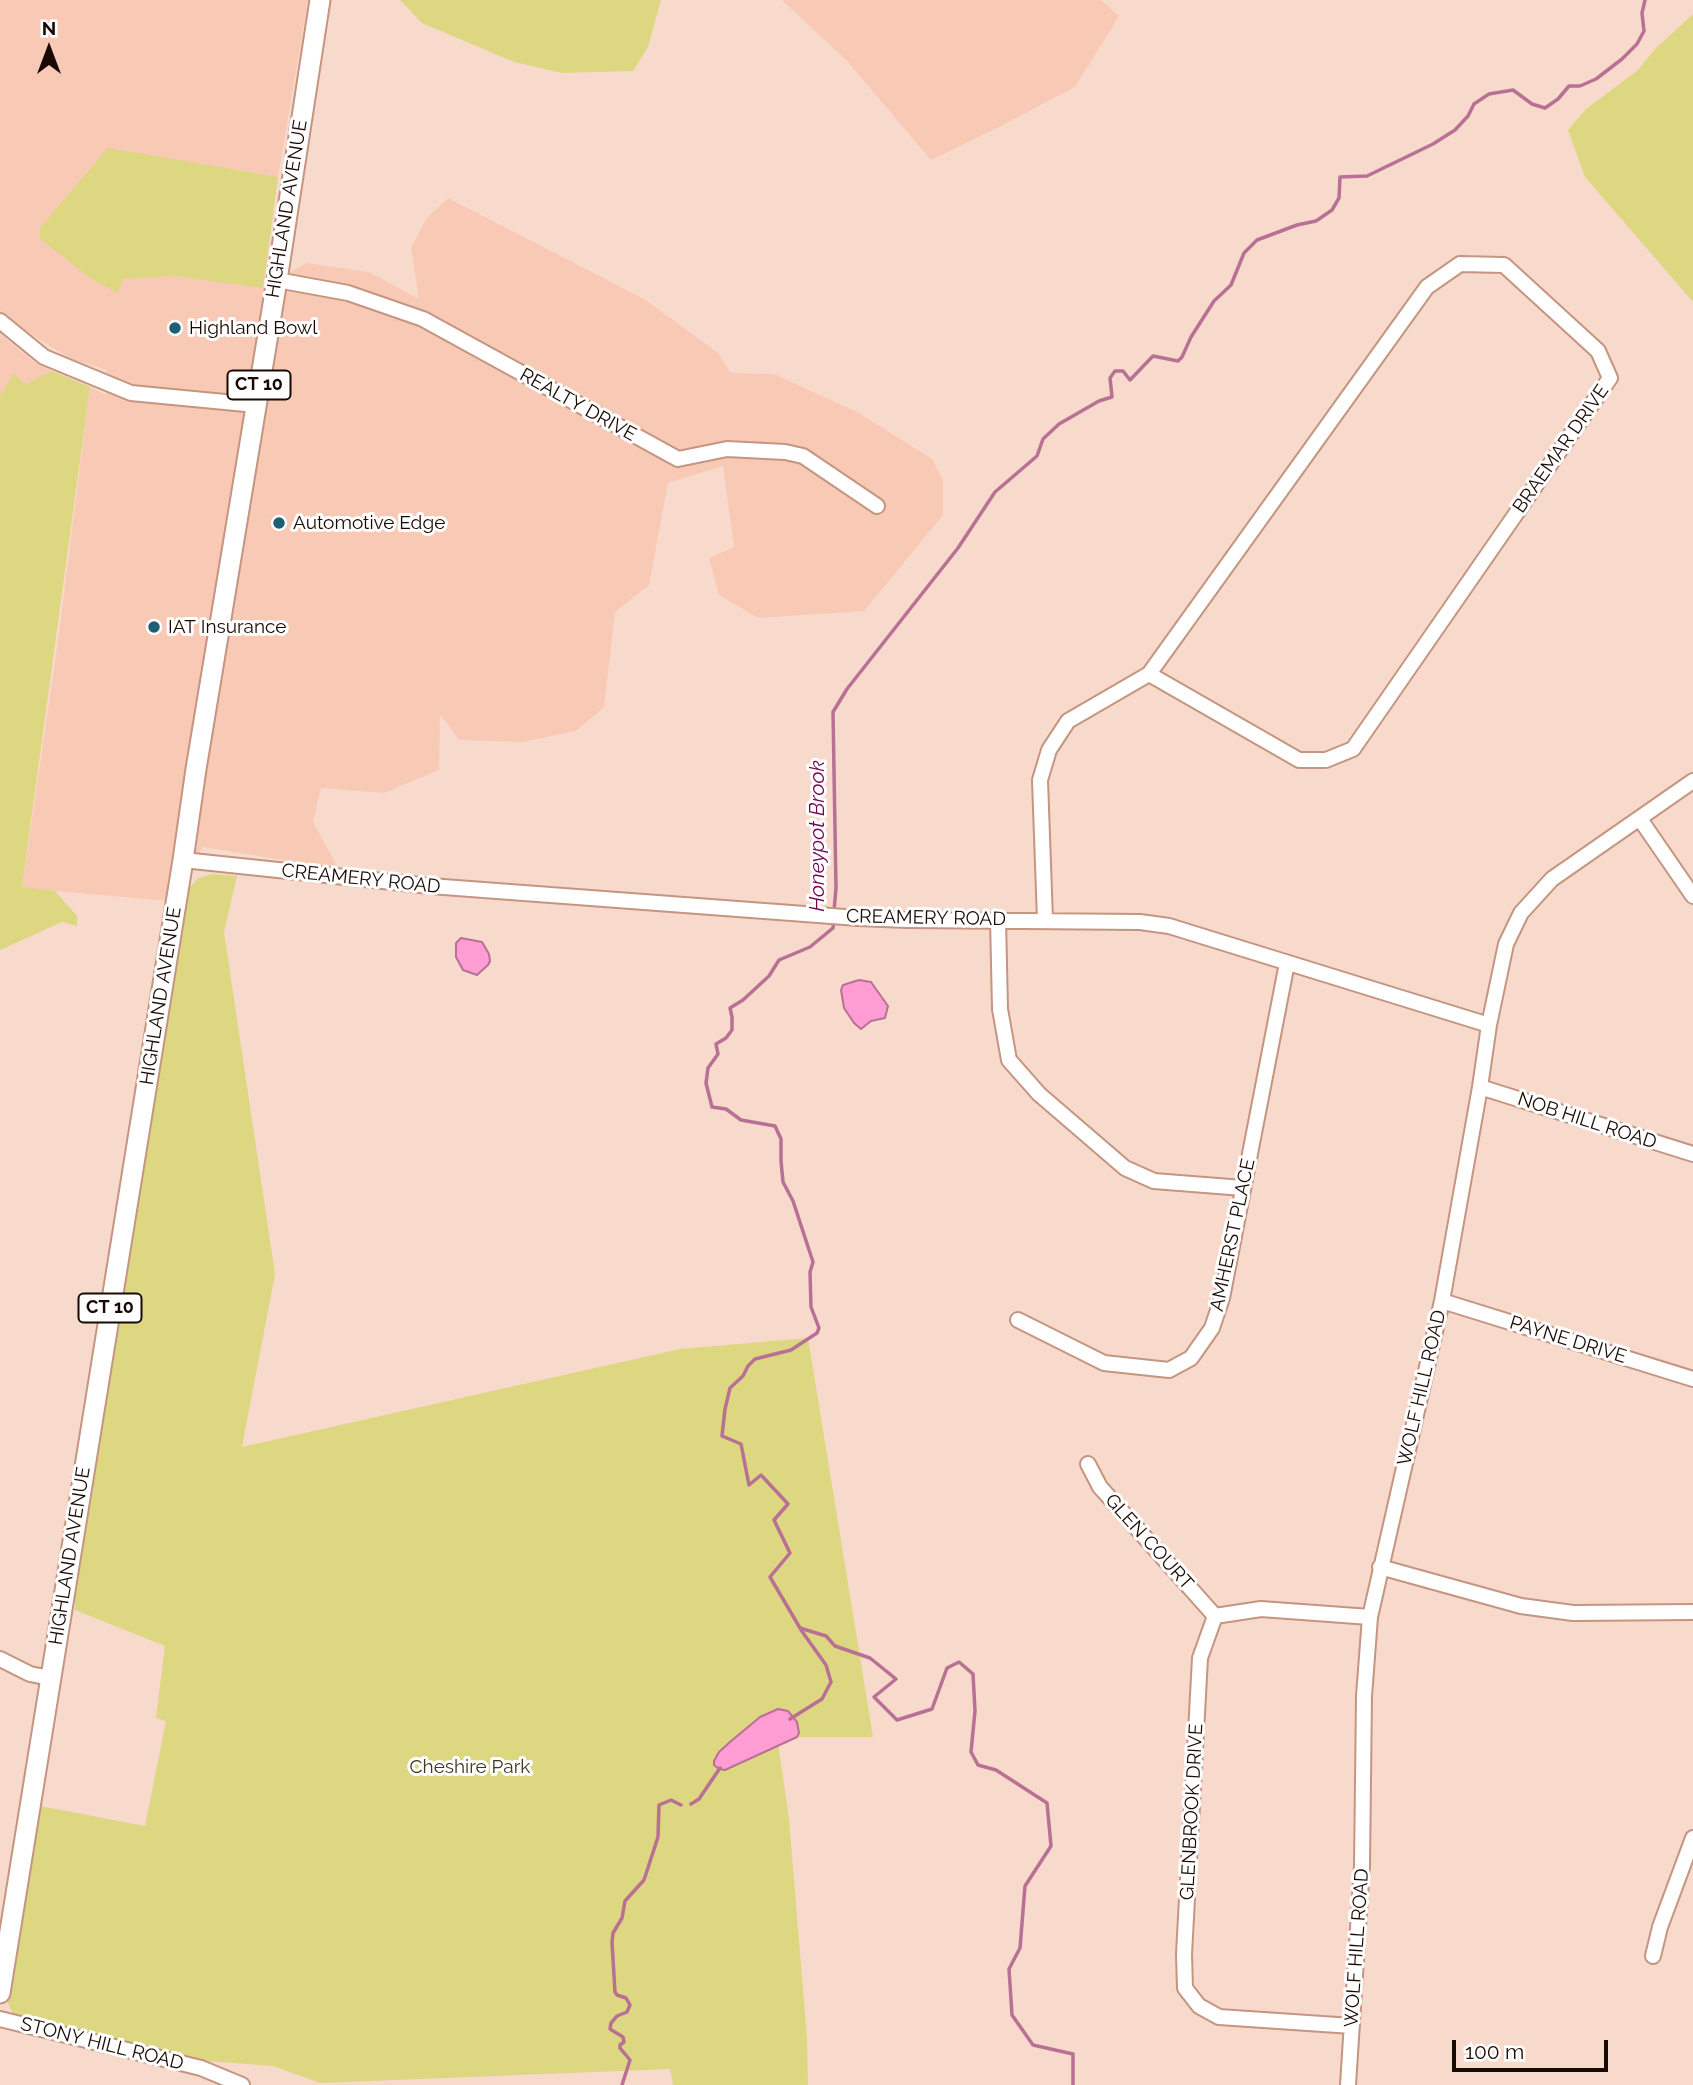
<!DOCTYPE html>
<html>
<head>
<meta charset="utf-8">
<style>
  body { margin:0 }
  #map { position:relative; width:1693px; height:2085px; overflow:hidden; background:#f8dacc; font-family:Raleway,sans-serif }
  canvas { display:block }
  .north { position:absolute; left:14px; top:14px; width:70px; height:70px; -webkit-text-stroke:5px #fff; paint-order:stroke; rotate:0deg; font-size:19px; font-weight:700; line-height:28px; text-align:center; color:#190903 }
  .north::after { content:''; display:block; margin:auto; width:24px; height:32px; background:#190903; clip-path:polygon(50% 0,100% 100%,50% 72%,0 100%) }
  .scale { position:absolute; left:1452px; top:2040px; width:156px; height:32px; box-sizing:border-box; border:4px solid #190903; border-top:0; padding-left:9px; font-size:21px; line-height:24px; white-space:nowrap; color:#190903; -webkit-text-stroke:5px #fff; paint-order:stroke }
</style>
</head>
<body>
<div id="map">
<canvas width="1693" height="2085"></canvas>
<div class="north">N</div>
<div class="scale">100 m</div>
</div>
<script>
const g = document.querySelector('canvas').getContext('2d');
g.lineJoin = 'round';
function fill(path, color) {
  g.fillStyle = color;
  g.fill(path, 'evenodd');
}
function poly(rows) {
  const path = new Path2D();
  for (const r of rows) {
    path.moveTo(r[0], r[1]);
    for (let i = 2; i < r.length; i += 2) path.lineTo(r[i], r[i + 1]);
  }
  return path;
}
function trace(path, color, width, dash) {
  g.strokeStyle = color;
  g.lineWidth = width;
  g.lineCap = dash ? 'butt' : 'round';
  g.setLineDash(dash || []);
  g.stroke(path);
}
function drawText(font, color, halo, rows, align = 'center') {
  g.font = font + ' Raleway,sans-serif';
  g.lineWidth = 6;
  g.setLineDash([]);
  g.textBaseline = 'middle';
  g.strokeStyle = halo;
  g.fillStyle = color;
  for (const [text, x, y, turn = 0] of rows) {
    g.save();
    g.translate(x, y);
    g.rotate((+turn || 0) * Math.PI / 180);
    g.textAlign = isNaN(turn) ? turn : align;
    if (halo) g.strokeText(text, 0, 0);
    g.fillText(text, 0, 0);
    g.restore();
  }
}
fill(poly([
  [0,0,308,0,278,177,263,288,306,263,369,272,419,299,411,248,427,218,448,198,644,299,717,352,731,373,774,374,859,413,932,459,943,480,943,515,864,611,758,618,719,595,709,558,734,547,723,466,668,483,649,585,615,612,604,707,576,731,522,742,459,740,440,714,439,770,384,793,321,788,313,822,339,869,203,847,168,901,22,888,58,641,90,387,106,395,107,370,71,359,35,337,0,311],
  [782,0,1101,0,1119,16,1075,87,1003,125,931,160,847,61],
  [0,334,34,362,52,371,26,384,14,375,0,395]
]), '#f8cab6');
fill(poly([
  [400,0,661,0,648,47,633,71,562,73,514,62,422,23],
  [1693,14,1693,302,1585,177,1568,130,1586,109,1638,70,1655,49],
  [108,148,278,177,263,288,175,276,123,279,118,293,93,280,40,239,40,228],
  [52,371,90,387,22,887,55,891,77,916,77,926,62,922,0,950,0,395,14,374,26,384],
  [213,874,237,876,224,932,275,1274,242,1447,680,1349,808,1338,873,1737,777,1737,789,1819,807,2038,808,2085,673,2085,670,2069,320,2083,273,2066,206,2061,21,2015,13,2013,10,2008,8,2002,40,1806,145,1826,166,1721,156,1718,165,1646,75,1610,75,1592,188,890,198,878]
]), '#ddd781');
const water = poly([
  [461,938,482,942,489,954,490,961,488,965,477,975,463,970,456,957,456,943,461,938],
  [859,980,871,982,888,1006,885,1018,871,1021,861,1029,854,1023,844,1008,841,990,843,985,859,980],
  [778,1709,788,1711,797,1722,799,1733,797,1737,725,1770,719,1769,714,1765,714,1761,719,1752,730,1742,760,1717,778,1709]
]);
fill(water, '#fe9cd4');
trace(water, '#b97095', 2);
trace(poly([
  [834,911,836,888,833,712,847,689,958,548,995,492,1037,456,1043,439,1059,424,1099,401,1112,397,1110,378,1115,371,1123,371,1130,380,1153,356,1178,361,1182,357,1191,337,1214,301,1231,285,1244,253,1257,240,1297,225,1316,221,1332,210,1339,198,1340,177,1367,176,1433,144,1455,130,1468,116,1474,104,1489,94,1513,90,1532,104,1545,108,1558,99,1569,86,1580,86,1596,79,1622,59,1637,44,1644,31,1642,13,1645,0],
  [834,919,833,928,810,947,779,960,769,976,743,1000,730,1008,732,1017,732,1030,726,1038,716,1044,718,1054,708,1068,706,1083,712,1107,726,1109,741,1120,775,1126,781,1139,781,1161,783,1182,793,1201,813,1262,810,1272,811,1307,819,1328,817,1333,791,1350,755,1359,748,1366,743,1376,730,1388,725,1409,722,1436,741,1444,749,1485,761,1475,788,1504,774,1520,790,1553,770,1577,800,1628,826,1636,835,1646,870,1658,896,1679,874,1697,897,1720,932,1709,947,1668,959,1662,973,1674,975,1711,971,1752,978,1765,996,1770,1047,1803,1051,1846,1025,1886,1020,1948,1009,1969,1012,2015,1033,2045,1073,2054,1073,2085],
  [790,1719,822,1699,831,1682,826,1665,801,1630],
  [691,1804,699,1799,720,1768],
  [622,2085,630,2060,620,2048,620,2045,624,2042,623,2037,610,2029,611,2023,617,2016,627,2012,630,2005,626,1998,617,1995,615,1992,612,1943,613,1933,622,1918,625,1901,644,1880,658,1837,659,1805,671,1800,681,1805]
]), '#b97095', 3.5);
const minor = poly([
  [1460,264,1504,265,1598,351,1610,378,1353,749,1326,760,1299,760,1149,674,1427,287,1460,264],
  [277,280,348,293,423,319,678,459,727,449,785,452,803,456,877,506],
  [0,321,44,357,131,393,256,405],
  [1640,819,1693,896],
  [183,860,430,886,858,918,907,920,1140,922,1169,926,1489,1025],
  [998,919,1000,1009,1009,1060,1039,1094,1125,1168,1154,1181,1243,1188],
  [1045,920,1040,780,1049,750,1068,721,1149,674],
  [1480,1087,1693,1154],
  [1442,1301,1693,1379],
  [1018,1320,1104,1363,1169,1370,1191,1358,1212,1328,1222,1298,1287,963],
  [1088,1464,1100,1487,1215,1616],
  [1380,1567,1521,1606,1573,1613,1693,1612],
  [1215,1616,1200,1658,1184,1954,1185,1988,1199,2006,1219,2017,1352,2026],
  [1215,1616,1261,1609,1370,1617],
  [0,1659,30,1674,50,1678],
  [1653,1956,1660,1927,1693,1838],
  [0,2019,201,2068,242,2085],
  [1348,2085,1362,1866,1364,1696,1370,1617,1442,1301,1480,1087,1489,1025,1506,944,1521,913,1552,879,1693,781]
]);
const highway = poly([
  [0,1993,183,860,196,769,277,280,320,0]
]);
trace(minor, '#c49580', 18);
trace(highway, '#c49580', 23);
trace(minor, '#fff', 14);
trace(highway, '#fff', 19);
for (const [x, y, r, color] of [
  [175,328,7,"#1f5e74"],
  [279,523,7,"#1f5e74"],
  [154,627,7,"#1f5e74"]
]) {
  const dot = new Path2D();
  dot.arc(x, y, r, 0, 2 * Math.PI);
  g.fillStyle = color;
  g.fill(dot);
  trace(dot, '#fff', 2.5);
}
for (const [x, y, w] of [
  [259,385,63],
  [110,1308,63]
]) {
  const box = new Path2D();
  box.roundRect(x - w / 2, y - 14.5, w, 29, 5);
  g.fillStyle = '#fff';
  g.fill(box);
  trace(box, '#190903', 2);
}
drawText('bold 18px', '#190903', null, [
  ["CT 10",259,385],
  ["CT 10",110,1308]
]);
drawText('19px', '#190903', '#fff', [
  ["HIGHLAND AVENUE",287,209,-81],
  ["REALTY DRIVE",578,405,29],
  ["BRAEMAR DRIVE",1561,449,-55],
  ["CREAMERY ROAD",361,879,6],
  ["CREAMERY ROAD",926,918,1],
  ["HIGHLAND AVENUE",161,996,-81],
  ["NOB HILL ROAD",1587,1121,18],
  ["AMHERST PLACE",1233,1235,-78],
  ["PAYNE DRIVE",1568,1340,17],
  ["WOLF HILL ROAD",1422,1388,-77],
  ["GLEN COURT",1149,1542,48],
  ["HIGHLAND AVENUE",70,1556,-81],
  ["GLENBROOK DRIVE",1192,1812,-87],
  ["WOLF HILL ROAD",1357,1948,-86],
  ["STONY HILL ROAD",102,2044,14]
]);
drawText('19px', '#190903', '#fff', [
  ["Highland Bowl",189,328],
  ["Automotive Edge",293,523],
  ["IAT Insurance",168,627]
], 'left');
drawText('19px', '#39381f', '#fff', [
  ["Cheshire Park",470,1767]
]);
drawText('italic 21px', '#720051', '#fff', [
  ["Honeypot Brook",818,836,-90]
]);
</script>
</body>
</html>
